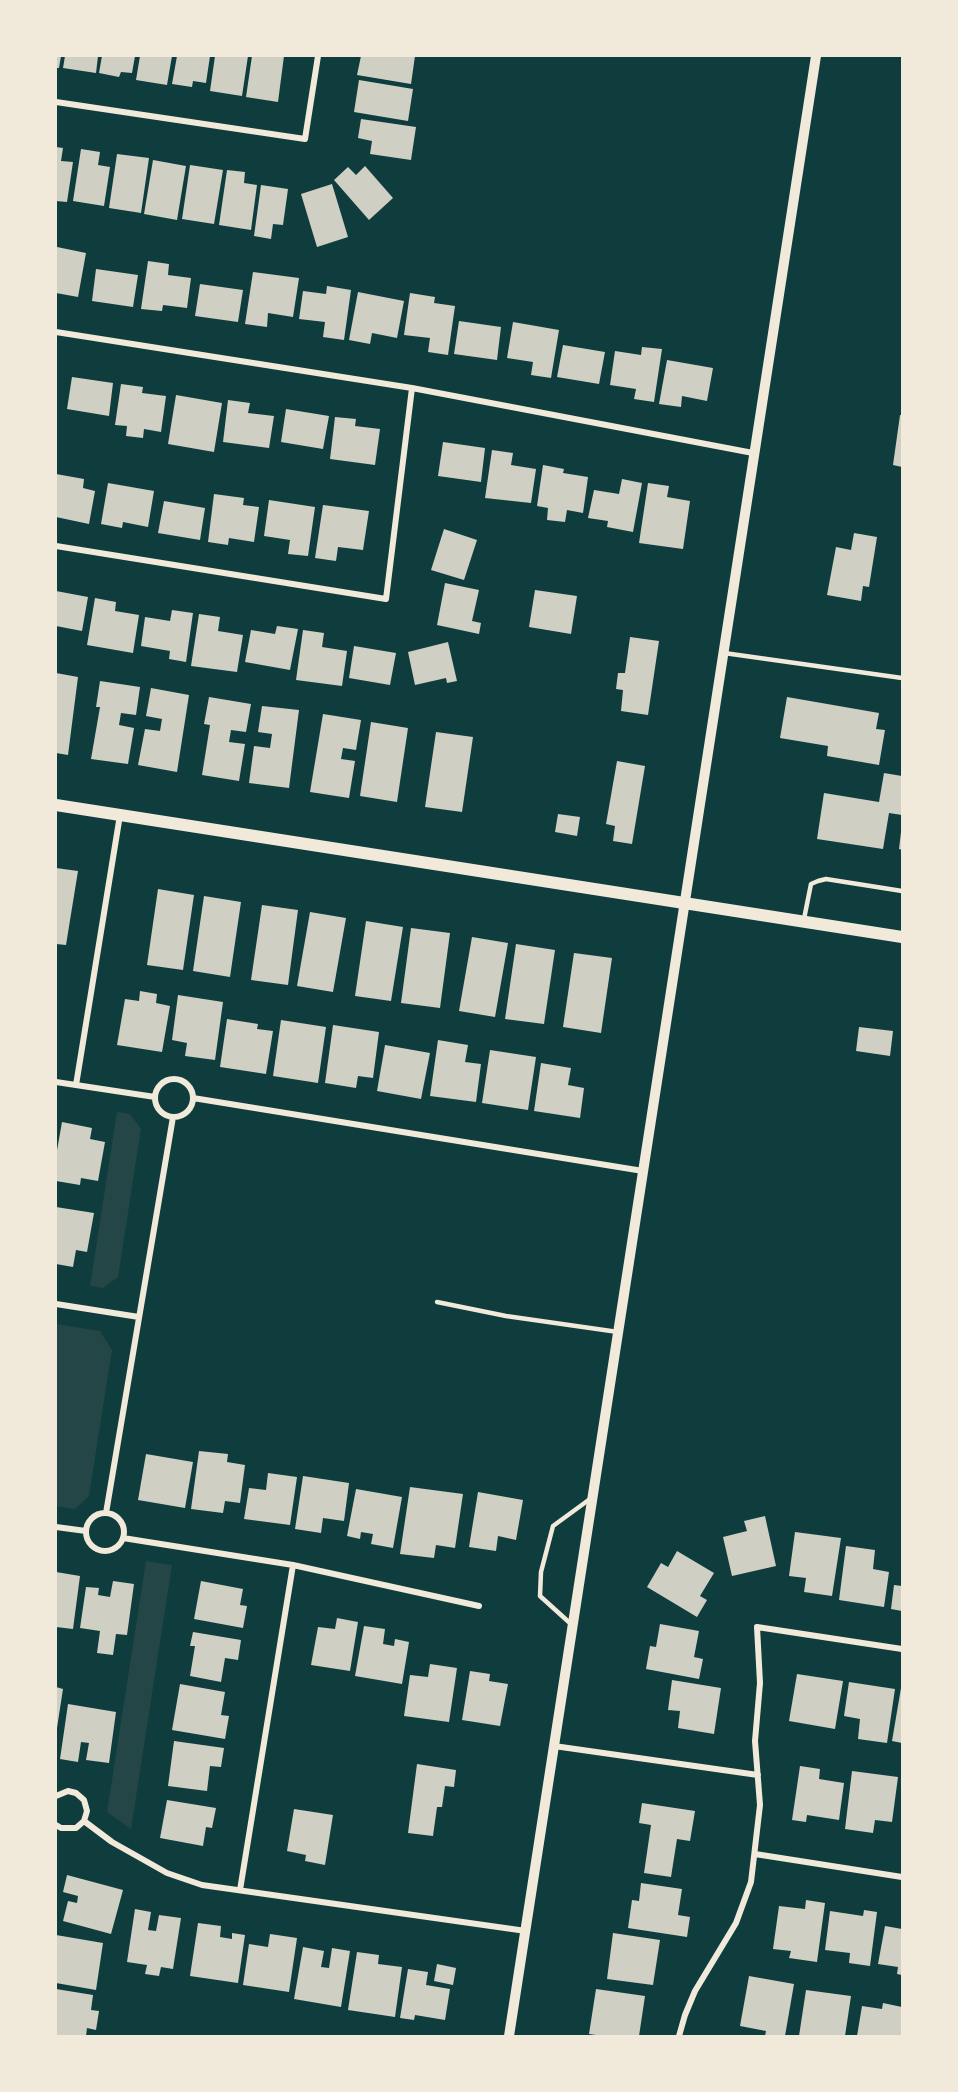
<!DOCTYPE html>
<html>
<head>
<meta charset="utf-8">
<style>
  body { margin:0 }
  #map { position:relative; width:958px; height:2092px; overflow:hidden; background:#0f3d3e; font-family:Overpass,sans-serif }
  canvas { display:block }
  .frame { position:absolute; inset:0; border:57px solid #f1e9da; pointer-events:none }
</style>
</head>
<body>
<div id="map">
<canvas width="958" height="2092"></canvas>
<div class="frame"></div>
</div>
<script>
const g = document.querySelector('canvas').getContext('2d');
g.lineJoin = 'round';
function fill(path, color) {
  g.fillStyle = color;
  g.fill(path, 'evenodd');
}
function poly(rows) {
  const path = new Path2D();
  for (const r of rows) {
    if (r.length === 3) {
      path.moveTo(r[0] + r[2], r[1]);
      path.arc(r[0], r[1], r[2], 0, 2 * Math.PI);
      continue;
    }
    path.moveTo(r[0], r[1]);
    for (let i = 2; i < r.length; i += 2) path.lineTo(r[i], r[i + 1]);
  }
  return path;
}
function trace(path, color, width, dash) {
  g.strokeStyle = color;
  g.lineWidth = width;
  g.lineCap = dash ? 'butt' : 'round';
  g.setLineDash(dash || []);
  g.stroke(path);
}
fill(poly([
  [117,1112,130,1114,141,1129,118,1277,103,1288,90,1286],
  [56,1324,100,1331,112,1350,89,1496,75,1509,56,1506],
  [146,1561,172,1565,131,1829,107,1812]
]), '#244646');
fill(poly([
  [56,56,61,56,59,68,56,68],
  [65,56,98,56,96,73,63,68],
  [102,56,135,56,132,73,121,72,119,77,99,73],
  [140,56,172,56,167,85,136,80],
  [177,56,210,56,206,83,193,81,192,87,172,84],
  [215,56,248,56,242,96,210,91],
  [252,56,284,56,278,102,246,97],
  [361,56,415,56,411,84,357,75],
  [359,80,413,89,408,121,354,112],
  [361,119,416,127,411,160,370,154,372,141,358,138],
  [56,147,63,148,61,161,73,162,67,202,56,201],
  [81,149,100,152,98,165,110,167,104,206,73,201],
  [117,154,149,158,141,213,109,208],
  [153,160,186,166,177,220,144,214],
  [190,165,223,170,214,224,182,219],
  [365,166,393,198,369,220,334,180,348,167,356,175],
  [227,170,245,172,244,183,257,185,251,230,219,225],
  [332,184,348,237,317,247,301,194],
  [261,185,288,189,283,225,273,224,271,239,254,236],
  [57,247,86,253,78,297,56,293],
  [148,261,169,264,168,275,191,278,187,308,163,305,162,311,141,309],
  [96,269,138,275,133,307,92,301],
  [253,272,299,278,293,317,268,313,267,327,245,324],
  [200,284,243,290,238,322,195,316],
  [327,286,351,290,344,340,323,337,325,322,299,319,303,291,326,294],
  [358,292,404,301,397,338,372,333,370,344,349,340],
  [410,293,435,297,434,303,455,306,448,355,428,352,430,338,404,335],
  [459,321,501,327,497,360,454,354],
  [513,322,559,330,551,378,531,375,533,362,507,358],
  [563,345,605,352,599,384,557,377],
  [642,347,662,349,654,402,634,399,636,389,610,385,615,351,641,355],
  [667,360,713,368,707,401,682,396,681,407,659,404],
  [72,377,113,383,109,416,67,409],
  [121,384,143,387,142,393,166,396,161,432,144,429,143,438,126,436,127,426,115,425],
  [176,395,222,403,214,452,168,444],
  [228,400,250,403,248,413,274,416,269,448,223,442],
  [286,409,329,416,323,449,281,442],
  [900,415,902,415,902,467,893,465],
  [335,417,356,419,355,426,380,429,375,465,330,459],
  [443,442,485,448,481,482,438,476],
  [492,450,513,453,511,465,536,469,531,503,485,498],
  [543,465,564,469,563,473,588,477,583,513,567,510,565,522,547,520,548,508,537,506],
  [56,474,84,479,83,488,95,491,89,524,56,517],
  [622,479,642,483,633,532,607,527,608,521,588,518,594,490,619,494],
  [108,483,154,491,148,527,123,522,122,528,101,524],
  [648,483,669,486,667,497,690,501,683,549,639,543],
  [214,494,244,498,243,505,259,507,254,542,229,538,228,545,208,542],
  [269,500,315,507,308,556,288,554,290,540,264,536],
  [164,501,205,508,200,540,158,533],
  [323,505,369,511,363,550,338,547,336,561,315,558],
  [444,529,477,540,464,580,431,570],
  [854,533,877,537,869,587,863,586,861,601,827,595,836,547,851,550],
  [445,583,479,590,472,621,481,623,479,634,437,625],
  [535,590,577,596,571,634,529,627],
  [56,591,88,597,82,631,56,626],
  [95,598,116,602,115,611,139,615,133,653,87,645],
  [172,610,193,613,186,662,169,659,170,651,141,646,145,617,170,621],
  [199,614,220,617,218,631,243,635,237,672,191,666],
  [277,626,298,629,290,670,245,662,251,630,275,634],
  [303,630,324,633,322,647,347,651,342,686,296,680],
  [630,637,659,641,648,715,621,711,623,690,616,689,618,673,625,673],
  [448,642,457,681,447,683,446,678,415,685,408,652],
  [354,646,396,653,390,685,349,678],
  [56,673,78,677,68,755,56,753],
  [100,681,140,687,136,715,121,713,119,725,134,728,128,764,91,759,100,707,96,707],
  [151,688,189,695,177,772,138,765,145,729,160,731,162,719,146,716],
  [209,697,251,704,246,732,231,730,229,742,245,744,239,781,202,775,210,725,204,724],
  [787,697,879,713,876,729,885,730,879,765,827,756,828,746,780,738],
  [262,706,299,710,289,788,249,783,254,746,270,748,272,734,258,732],
  [323,714,361,720,356,750,343,748,341,759,355,761,349,798,310,792],
  [371,722,408,728,397,802,360,796],
  [436,732,473,737,462,812,425,807],
  [617,761,645,766,632,844,613,841,615,826,606,824],
  [884,773,902,776,902,815,889,813,883,849,817,839,824,793,879,802],
  [558,814,580,817,577,836,555,832],
  [901,832,902,832,902,850,899,849],
  [56,868,78,871,66,945,56,944],
  [158,889,194,895,183,970,147,965],
  [204,896,241,902,230,977,193,971],
  [262,905,298,910,288,985,251,980],
  [310,912,346,918,333,992,297,986],
  [366,921,403,927,391,1001,355,996],
  [411,928,450,933,440,1008,401,1003],
  [472,937,508,943,495,1017,459,1011],
  [516,944,555,950,544,1024,505,1019],
  [574,953,612,958,601,1033,563,1027],
  [140,991,157,994,156,1003,170,1006,162,1052,117,1045,125,999,139,1001],
  [178,995,223,1002,215,1060,185,1056,187,1043,172,1040],
  [227,1019,258,1024,257,1029,273,1031,266,1074,220,1067],
  [281,1020,326,1027,318,1083,273,1076],
  [333,1025,379,1032,373,1078,358,1076,356,1088,325,1083],
  [859,1027,893,1031,890,1056,856,1051],
  [438,1040,468,1045,465,1062,481,1064,476,1102,430,1096],
  [385,1045,430,1053,421,1099,377,1091],
  [490,1050,536,1057,528,1110,482,1103],
  [541,1063,571,1068,568,1085,584,1088,580,1118,534,1111],
  [62,1122,92,1128,90,1139,105,1142,98,1181,81,1178,80,1185,56,1181,56,1156],
  [56,1207,94,1213,87,1252,76,1250,73,1267,56,1264],
  [199,1451,228,1454,227,1462,245,1465,240,1503,225,1501,223,1513,191,1509],
  [146,1454,193,1462,185,1508,138,1500],
  [268,1473,297,1477,290,1525,244,1519,249,1488,266,1490],
  [303,1476,349,1483,344,1521,323,1518,321,1533,295,1529],
  [410,1487,463,1494,455,1548,436,1545,434,1558,400,1554],
  [356,1489,402,1497,393,1548,371,1544,373,1534,361,1532,360,1539,347,1536],
  [478,1492,523,1500,516,1540,498,1536,496,1551,469,1547],
  [765,1516,776,1566,732,1576,723,1537,747,1531,744,1521],
  [795,1532,841,1538,832,1596,804,1592,806,1578,789,1576],
  [846,1546,875,1550,873,1569,889,1572,884,1607,839,1600],
  [677,1551,714,1573,700,1596,707,1600,697,1617,647,1587,661,1563,668,1567],
  [56,1572,80,1576,73,1629,56,1627],
  [113,1581,134,1584,127,1635,116,1634,113,1655,97,1653,100,1631,80,1628,86,1587,99,1588,98,1595,110,1597],
  [201,1581,243,1589,240,1605,247,1606,243,1628,194,1619],
  [894,1585,902,1586,902,1611,891,1609],
  [337,1618,358,1622,350,1671,311,1665,318,1627,335,1629],
  [660,1624,699,1631,694,1657,703,1659,699,1679,646,1669,650,1646,656,1647],
  [364,1626,385,1629,383,1644,394,1646,395,1639,409,1642,402,1684,355,1676],
  [193,1632,241,1640,238,1660,225,1658,221,1682,190,1676,195,1646,190,1646],
  [430,1664,457,1668,449,1722,404,1716,410,1675,428,1677],
  [470,1671,490,1674,489,1681,508,1684,500,1726,462,1720],
  [797,1674,843,1681,835,1729,789,1721],
  [672,1680,721,1688,714,1734,678,1728,680,1711,668,1710],
  [849,1682,895,1689,887,1743,858,1739,860,1719,844,1716],
  [180,1684,225,1692,221,1715,229,1716,225,1739,172,1730],
  [56,1687,63,1689,57,1728,56,1728],
  [901,1688,902,1688,902,1743,892,1741],
  [68,1704,116,1712,109,1763,86,1760,89,1743,81,1742,78,1762,60,1759],
  [174,1741,224,1748,221,1767,210,1766,207,1791,168,1786],
  [417,1764,456,1770,454,1787,445,1786,442,1807,437,1807,433,1836,408,1833],
  [800,1766,820,1769,819,1779,844,1783,839,1820,807,1815,806,1822,792,1820],
  [852,1771,898,1777,892,1822,875,1820,873,1833,845,1829],
  [167,1800,216,1808,212,1828,206,1827,203,1846,160,1838],
  [642,1803,695,1811,690,1841,677,1839,671,1877,644,1873,651,1825,639,1823],
  [294,1809,333,1815,325,1865,305,1861,306,1855,287,1851],
  [67,1875,123,1890,111,1934,63,1921,68,1901,77,1903,78,1896,63,1892],
  [641,1883,682,1889,678,1915,690,1917,687,1937,628,1928,632,1900,639,1901],
  [806,1900,825,1903,817,1962,789,1958,791,1951,773,1949,779,1906,805,1909],
  [135,1909,151,1912,148,1930,156,1931,159,1915,181,1918,173,1969,161,1967,159,1976,145,1974,147,1965,127,1962],
  [864,1910,877,1912,870,1966,849,1963,850,1953,825,1950,830,1911,863,1916],
  [198,1923,221,1926,220,1937,232,1939,232,1933,245,1935,238,1983,190,1976],
  [885,1926,902,1929,902,1975,897,1974,898,1967,878,1964],
  [613,1933,660,1940,653,1985,607,1979],
  [270,1934,297,1938,289,1992,243,1985,249,1944,268,1947],
  [56,1935,103,1943,96,1990,56,1983],
  [303,1947,324,1951,321,1967,329,1968,332,1948,350,1951,341,2007,294,1999],
  [357,1952,379,1955,378,1964,402,1967,395,2017,348,2010],
  [437,1964,456,1968,453,1985,434,1981],
  [408,1969,428,1972,426,1985,450,1989,445,2020,415,2015,414,2020,400,2018],
  [749,1976,794,1984,785,2036,765,2036,766,2031,740,2026],
  [56,1989,93,1995,91,2010,99,2011,96,2030,87,2028,86,2036,56,2036],
  [596,1989,645,1996,639,2036,603,2036,589,2034],
  [806,1990,851,1996,845,2036,799,2036],
  [883,2003,902,2007,902,2036,857,2036,862,2006,882,2009]
]), '#cfcfc3');
trace(poly([
  [724,653,902,678],
  [804,919,811,884,818,881,826,879,902,891],
  [437,1302,506,1316,618,1332],
  [571,1624,540,1596,541,1572,553,1526,590,1499]
]), '#f1e9da', 4.5);
trace(poly([
  [56,102,305,139,318,56],
  [56,332,412,388,753,453],
  [56,546,386,599,412,388],
  [174,1098,19],
  [56,1082,155,1097],
  [76,1085,120,815],
  [193,1098,643,1171],
  [56,1304,139,1317],
  [106,1513,173,1117],
  [105,1532,19],
  [56,1527,86,1531],
  [123,1538,293,1565,479,1606],
  [554,1746,758,1775],
  [56,1796,68,1791,76,1793,84,1800,87,1811,84,1821,76,1828,61,1828,56,1825],
  [84,1821,112,1842,167,1873,202,1885,526,1931],
  [755,1854,902,1877],
  [240,1890,293,1565],
  [679,2036,685,2015,695,1991,736,1923,751,1882,760,1805,755,1741,760,1683,757,1627,902,1649]
]), '#f1e9da', 6);
trace(poly([
  [509,2036,816,56]
]), '#f1e9da', 10);
trace(poly([
  [56,805,902,937]
]), '#f1e9da', 12);
</script>
</body>
</html>
